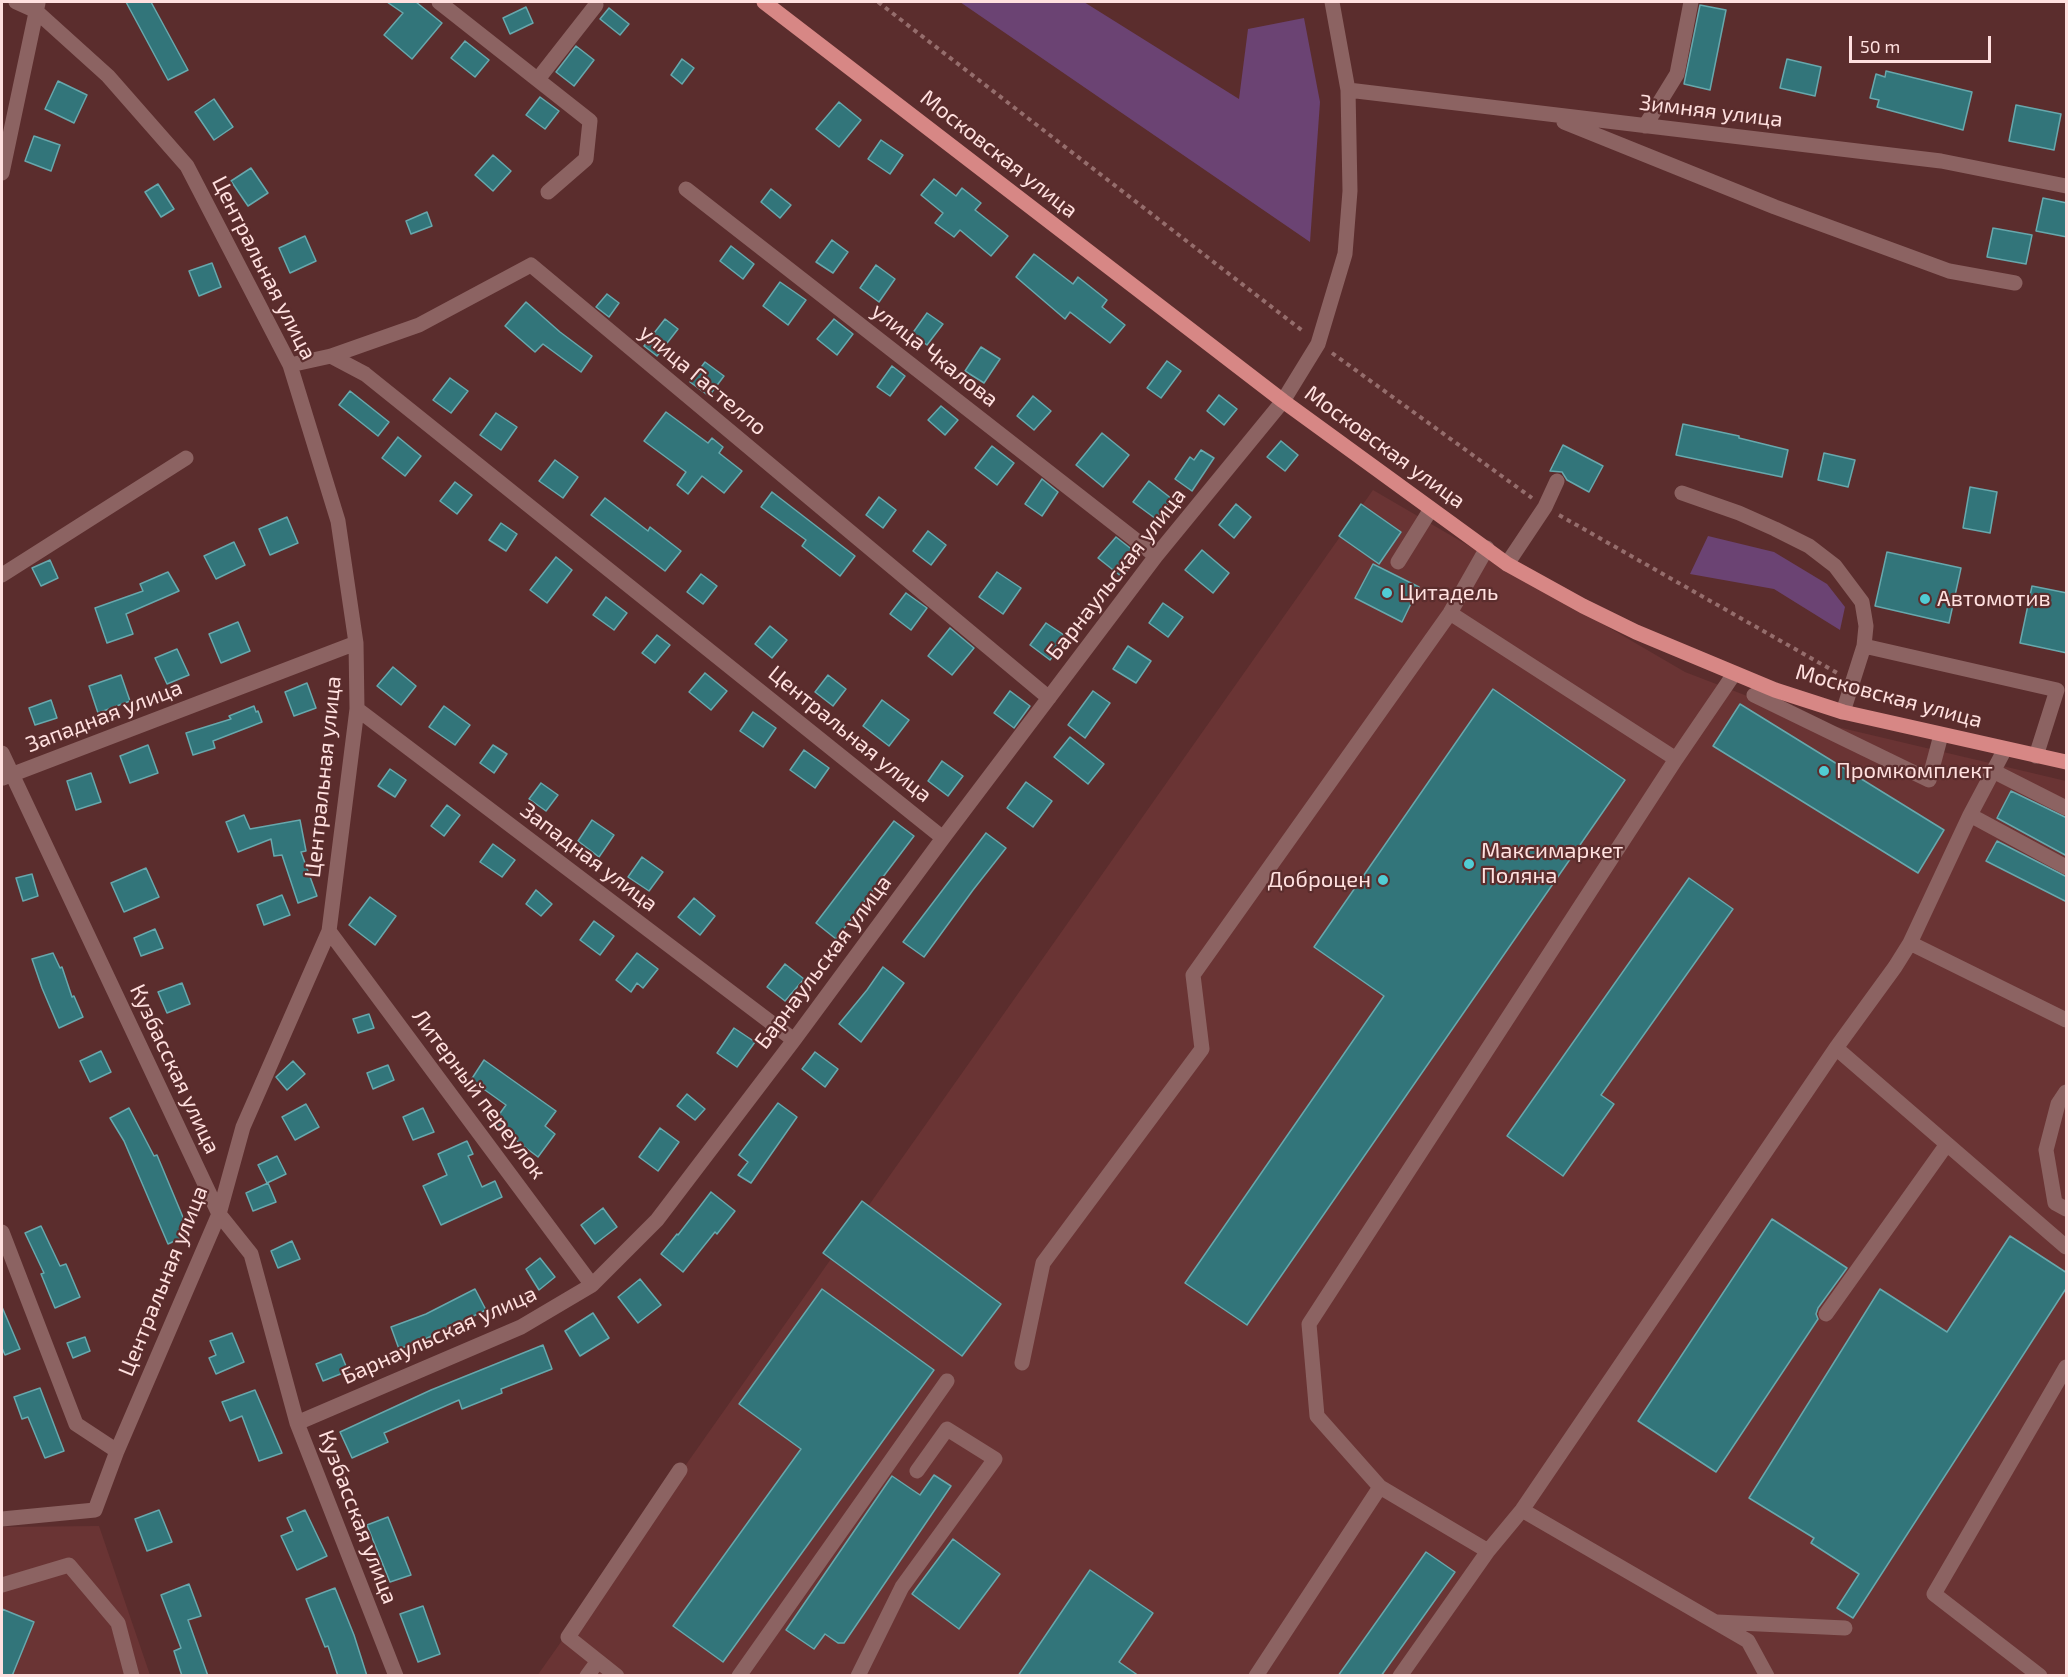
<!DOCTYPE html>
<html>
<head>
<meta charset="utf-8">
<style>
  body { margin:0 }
  #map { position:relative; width:2068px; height:1677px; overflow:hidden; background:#5b2d2d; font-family:"Exo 2",sans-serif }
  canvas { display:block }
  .frame { position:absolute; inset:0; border:3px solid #ffe0df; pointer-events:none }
  .scale { position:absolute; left:1849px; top:36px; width:142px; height:27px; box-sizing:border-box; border:3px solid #ffe0df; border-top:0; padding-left:8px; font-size:18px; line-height:21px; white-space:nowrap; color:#ffe0df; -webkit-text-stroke:4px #5b2d2d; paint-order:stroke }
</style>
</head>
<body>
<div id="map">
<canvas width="2068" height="1677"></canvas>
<div class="frame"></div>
<div class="scale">50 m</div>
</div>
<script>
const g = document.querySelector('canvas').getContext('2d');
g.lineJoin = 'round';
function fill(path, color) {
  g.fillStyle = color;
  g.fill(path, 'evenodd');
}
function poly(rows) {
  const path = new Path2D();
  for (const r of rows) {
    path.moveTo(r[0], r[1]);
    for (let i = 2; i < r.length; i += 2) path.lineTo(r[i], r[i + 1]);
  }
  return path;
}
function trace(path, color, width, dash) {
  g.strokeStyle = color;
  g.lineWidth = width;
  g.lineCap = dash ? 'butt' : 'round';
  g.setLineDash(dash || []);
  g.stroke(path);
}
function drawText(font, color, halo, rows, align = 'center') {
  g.font = font + ' "Exo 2",sans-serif';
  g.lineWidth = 4.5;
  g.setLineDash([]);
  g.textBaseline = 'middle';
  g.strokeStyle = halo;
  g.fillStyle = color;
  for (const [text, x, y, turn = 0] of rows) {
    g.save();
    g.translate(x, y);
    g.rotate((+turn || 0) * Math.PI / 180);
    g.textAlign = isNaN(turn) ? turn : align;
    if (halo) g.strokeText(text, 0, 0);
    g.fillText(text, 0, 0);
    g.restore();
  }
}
fill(poly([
  [1373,490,1685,672,1812,721,2066,781,2066,1675,537,1676],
  [99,1526,150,1675,2,1675,2,1527]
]), '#6a3434');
fill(poly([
  [960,2,1084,2,1239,99,1248,29,1304,18,1320,102,1310,242],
  [1708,536,1774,552,1827,584,1845,607,1840,630,1774,589,1690,574]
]), '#6b4373');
const building = poly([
  [126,2,151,2,188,70,168,80,126,2],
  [387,2,416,2,442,23,412,59,384,35,403,13,387,2],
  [1700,5,1726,10,1710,90,1684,84,1700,5],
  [526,7,533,23,510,34,503,18,526,7],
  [609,8,629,24,620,35,600,19,609,8],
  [465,41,489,60,475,77,451,58,465,41],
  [576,46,594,60,574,86,556,72,576,46],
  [682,59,694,68,682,84,671,75,682,59],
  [1787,59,1821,67,1815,96,1780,88,1787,59],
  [1886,71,1972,92,1963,130,1877,107,1879,100,1870,98,1876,74,1885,77,1886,71],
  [58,81,87,95,74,123,45,109,58,81],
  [540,97,559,111,545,129,526,115,540,97],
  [214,99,233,127,214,140,195,112,214,99],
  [839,102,861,120,839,147,816,129,839,102],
  [2016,105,2061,114,2054,150,2009,141,2016,105],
  [34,136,60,145,51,171,25,161,34,136],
  [881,140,903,155,890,174,868,159,881,140],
  [493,155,511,171,493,191,475,175,493,155],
  [251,168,268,193,248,206,231,181,251,168],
  [934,179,956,196,962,188,981,203,975,210,1008,236,991,256,960,230,954,237,935,223,943,213,921,195,934,179],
  [158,184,174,209,161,217,145,192,158,184],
  [771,189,791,205,780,218,761,202,771,189],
  [2043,198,2067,203,2067,237,2036,231,2043,198],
  [427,212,432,226,411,234,406,221,427,212],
  [1993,228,2032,235,2026,264,1987,257,1993,228],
  [305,236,316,261,290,273,279,248,305,236],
  [832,240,848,252,833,273,816,262,832,240],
  [731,246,754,264,743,279,720,261,731,246],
  [1034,254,1073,284,1078,277,1107,300,1102,307,1125,325,1110,343,1070,312,1065,319,1016,277,1034,254],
  [212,263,221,287,199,296,189,271,212,263],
  [876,265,895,279,879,302,860,288,876,265],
  [780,282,806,300,788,325,763,306,780,282],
  [607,294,619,303,609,317,596,307,607,294],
  [526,302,560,332,592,356,581,372,543,344,535,352,505,326,526,302],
  [927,313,943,324,927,345,912,334,927,313],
  [665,319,678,329,657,356,644,346,665,319],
  [834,319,853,334,837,355,817,339,834,319],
  [981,347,1000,359,984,383,965,371,981,347],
  [1167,361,1181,371,1161,398,1147,388,1167,361],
  [705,362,724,376,709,396,690,382,705,362],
  [892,366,905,376,890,396,877,387,892,366],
  [450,378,468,391,451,413,433,400,450,378],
  [350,391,389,422,378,436,339,405,350,391],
  [1219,395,1237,409,1224,425,1207,411,1219,395],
  [1033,396,1051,411,1034,430,1017,416,1033,396],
  [941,406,958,420,945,435,928,420,941,406],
  [666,412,708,443,712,438,723,447,719,453,742,471,724,493,702,476,688,494,677,485,686,472,644,441,666,412],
  [496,413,517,427,501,450,480,435,496,413],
  [1683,424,1739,436,1739,438,1788,450,1782,477,1676,455,1683,424],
  [1102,433,1129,455,1103,487,1076,465,1102,433],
  [398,437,421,456,405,476,382,458,398,437],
  [1281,441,1298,455,1285,471,1267,457,1281,441],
  [1563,445,1603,466,1589,492,1567,480,1562,472,1550,471,1563,445],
  [992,446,1014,463,997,485,975,468,992,446],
  [1201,450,1214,458,1192,491,1175,479,1190,457,1194,460,1201,450],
  [1824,453,1855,460,1848,487,1818,480,1824,453],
  [555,460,578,477,563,498,539,481,555,460],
  [1042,479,1058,492,1042,516,1025,504,1042,479],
  [1149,481,1172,499,1156,519,1133,502,1149,481],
  [455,482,472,495,457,514,440,501,455,482],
  [1970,487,1997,492,1990,533,1963,528,1970,487],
  [772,492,855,556,840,576,802,546,806,540,761,507,772,492],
  [879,497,896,510,883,528,866,515,879,497],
  [605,498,648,531,650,527,681,551,665,571,591,515,605,498],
  [1236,504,1251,517,1234,538,1219,525,1236,504],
  [1361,504,1401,532,1379,564,1339,536,1361,504],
  [287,517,298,543,270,555,259,529,287,517],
  [501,523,517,534,506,551,489,540,501,523],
  [928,531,946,545,931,565,913,551,928,531],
  [1116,537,1139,555,1122,577,1098,558,1116,537],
  [234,542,245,565,216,579,204,556,234,542],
  [1202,550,1229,573,1213,593,1185,570,1202,550],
  [1887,552,1961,568,1949,623,1875,606,1887,552],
  [556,557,572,570,547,603,530,590,556,557],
  [50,560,58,578,41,586,32,568,50,560],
  [1373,564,1419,587,1402,622,1355,598,1373,564],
  [168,572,179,591,126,614,133,634,107,643,95,608,143,591,140,584,168,572],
  [997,572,1021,588,1003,614,979,597,997,572],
  [701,574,717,586,703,604,687,592,701,574],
  [2032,586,2067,593,2067,653,2020,643,2032,586],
  [906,593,927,608,911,630,890,614,906,593],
  [606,597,627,613,614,630,593,615,606,597],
  [1163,603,1183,617,1168,637,1149,623,1163,603],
  [238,622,250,651,221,663,209,634,238,622],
  [1046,623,1067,637,1050,660,1030,645,1046,623],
  [770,626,787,640,772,658,755,644,770,626],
  [950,628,974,648,952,675,928,656,950,628],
  [657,635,670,645,655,663,642,653,657,635],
  [1128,646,1151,661,1136,683,1113,669,1128,646],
  [177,649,189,675,167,684,155,658,177,649],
  [393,667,416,686,401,705,377,686,393,667],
  [705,673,727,691,711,710,689,692,705,673],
  [121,675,130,701,98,713,89,686,121,675],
  [828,675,846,689,833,706,815,692,828,675],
  [307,683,316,708,294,716,285,692,307,683],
  [1493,689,1625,780,1247,1325,1185,1283,1384,996,1314,947,1493,689],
  [1010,691,1030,706,1014,728,994,713,1010,691],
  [1093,691,1110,703,1085,738,1068,725,1093,691],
  [51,700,57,718,35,725,29,708,51,700],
  [882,700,909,720,889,746,863,726,882,700],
  [1740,704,1944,830,1918,873,1713,746,1740,704],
  [254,706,256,712,258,711,262,722,213,741,215,748,193,755,186,733,231,719,229,716,254,706],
  [444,706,470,725,455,745,429,727,444,706],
  [753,712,776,728,763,747,740,731,753,712],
  [1070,737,1104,764,1088,784,1054,757,1070,737],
  [148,745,158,773,130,783,120,756,148,745],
  [493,745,507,754,494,773,480,763,493,745],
  [804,750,829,768,815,788,790,770,804,750],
  [942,761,963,776,948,796,928,781,942,761],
  [390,769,406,780,395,797,378,786,390,769],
  [91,773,101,802,76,810,67,781,91,773],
  [1026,782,1052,801,1033,827,1007,808,1026,782],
  [541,783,558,795,546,811,529,799,541,783],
  [2011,791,2067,818,2067,856,1997,818,2011,791],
  [447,805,460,815,444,836,431,826,447,805],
  [244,815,250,829,300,820,306,851,301,852,317,896,298,903,282,855,274,856,271,839,238,852,226,822,244,815],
  [592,820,614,835,599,857,578,841,592,820],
  [894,821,914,836,836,939,816,923,894,821],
  [986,833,1006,848,973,890,924,957,903,942,986,833],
  [1997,841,2067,877,2067,902,1986,861,1997,841],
  [493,844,515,860,502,877,480,862,493,844],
  [642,857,663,872,649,891,628,877,642,857],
  [146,868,159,897,124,912,111,883,146,868],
  [32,874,38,896,23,901,16,878,32,874],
  [1689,878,1733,909,1601,1095,1614,1104,1563,1176,1507,1136,1689,878],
  [536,890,552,904,541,916,526,904,536,890],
  [282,895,290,915,264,925,257,905,282,895],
  [370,897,396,916,375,945,349,925,370,897],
  [694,898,715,916,700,935,678,917,694,898],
  [594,921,614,936,600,955,580,940,594,921],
  [155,929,163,948,141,956,134,938,155,929],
  [53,953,60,968,62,967,72,997,74,996,83,1017,59,1028,42,988,32,959,53,953],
  [637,953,658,969,643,988,637,983,631,992,616,980,637,953],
  [785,964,804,979,785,1001,767,987,785,964],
  [883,967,904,983,861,1042,839,1024,867,990,883,967],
  [182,983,190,1004,167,1013,158,992,182,983],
  [369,1014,374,1028,358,1033,353,1019,369,1014],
  [734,1028,755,1042,737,1067,717,1053,734,1028],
  [101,1051,111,1072,90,1082,80,1061,101,1051],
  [815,1052,838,1069,825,1087,802,1069,815,1052],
  [484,1060,556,1111,545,1126,555,1134,538,1157,493,1123,506,1105,471,1080,484,1060],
  [293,1061,305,1074,287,1090,276,1077,293,1061],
  [388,1065,394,1080,373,1089,367,1073,388,1065],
  [687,1094,705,1109,695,1120,677,1106,687,1094],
  [778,1103,797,1117,751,1183,738,1175,748,1162,739,1155,778,1103],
  [306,1104,319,1127,295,1140,282,1117,306,1104],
  [129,1108,154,1156,157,1155,190,1234,168,1244,124,1141,110,1118,129,1108],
  [423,1108,434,1132,413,1140,403,1117,423,1108],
  [660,1128,679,1142,658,1171,639,1157,660,1128],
  [467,1141,473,1154,468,1156,482,1187,495,1181,502,1197,441,1225,423,1186,447,1175,438,1154,467,1141],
  [277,1156,286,1174,267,1183,258,1165,277,1156],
  [268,1183,276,1202,253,1211,246,1193,268,1183],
  [711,1192,735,1211,717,1234,715,1232,683,1272,661,1254,677,1234,678,1235,711,1192],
  [862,1201,1001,1304,962,1356,823,1253,862,1201],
  [603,1208,617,1227,595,1244,581,1225,603,1208],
  [1772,1219,1847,1268,1818,1308,1816,1314,1818,1319,1716,1472,1638,1421,1772,1219],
  [41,1226,60,1266,66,1264,80,1297,55,1308,41,1274,44,1273,25,1233,41,1226],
  [2010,1236,2067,1273,2067,1287,1853,1618,1837,1608,1859,1574,1811,1543,1814,1538,1749,1498,1880,1289,1947,1332,2010,1236],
  [292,1241,300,1259,278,1268,271,1251,292,1241],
  [540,1258,555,1277,539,1290,526,1269,540,1258],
  [640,1279,661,1305,638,1323,618,1297,640,1279],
  [475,1289,486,1310,421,1341,399,1349,391,1327,426,1314,475,1289],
  [822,1289,934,1370,723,1662,673,1626,801,1449,739,1404,822,1289],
  [2,1307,20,1349,5,1355,2,1348,2,1307],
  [593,1313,609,1338,580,1356,565,1331,593,1313],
  [232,1333,244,1362,216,1374,209,1358,216,1355,210,1341,232,1333],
  [85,1337,90,1351,73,1358,67,1343,85,1337],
  [543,1345,552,1369,501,1389,502,1393,462,1409,459,1400,384,1433,388,1442,352,1458,340,1432,431,1390,543,1345],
  [341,1354,348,1371,323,1381,316,1364,341,1354],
  [40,1388,64,1451,45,1458,28,1417,22,1419,14,1397,40,1388],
  [255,1390,282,1453,259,1461,242,1416,230,1421,222,1402,255,1390],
  [934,1475,951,1486,844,1643,838,1643,825,1634,814,1649,786,1630,892,1476,920,1495,934,1475],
  [159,1510,172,1542,147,1551,135,1519,159,1510],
  [305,1510,327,1556,297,1570,281,1536,293,1531,287,1518,305,1510],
  [388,1517,411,1575,390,1582,367,1525,388,1517],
  [953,1539,1000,1574,959,1629,912,1594,953,1539],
  [1426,1552,1455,1572,1381,1676,1338,1676,1426,1552],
  [1090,1570,1153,1613,1119,1662,1139,1676,1018,1676,1090,1570],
  [189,1584,201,1616,188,1620,208,1676,182,1676,174,1651,181,1648,161,1595,189,1584],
  [335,1588,354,1635,367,1676,338,1676,328,1646,325,1647,306,1599,335,1588],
  [423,1606,440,1654,418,1662,400,1614,423,1606],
  [2,1609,34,1622,12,1676,2,1676,2,1609]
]);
fill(building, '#32757a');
trace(building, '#67a8ad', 1.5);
trace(poly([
  [878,2,1304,332],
  [1332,353,1532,498],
  [1559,515,1839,674]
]), '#956d6c', 4, [4.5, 4.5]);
trace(poly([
  [439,2,590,121,586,159,548,192],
  [538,79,596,5],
  [1348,90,1941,161,2066,186],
  [1564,122,1775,207,1949,271,2015,283],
  [1645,126,1677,74,1691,2],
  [2,173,38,3],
  [686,189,1156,556],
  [331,356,365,374,943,838],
  [290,365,331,356,419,325,531,265,1049,698],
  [1682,493,1739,513,1775,529,1809,546,1835,566,1862,602,1866,626,1864,646],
  [1398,562,1431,509],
  [1507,564,1545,507,1557,481],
  [2,575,186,458],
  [1450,613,1676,759],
  [1734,674,1676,759,1309,1324,1317,1416,1380,1487,1488,1551,1522,1510,1836,1048,1895,967,1910,943,1970,815,2005,749],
  [1754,695,1929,780,1941,735],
  [357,709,794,1040],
  [1843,712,1864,646,2057,690,2036,756],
  [2,753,219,1214,251,1254,297,1423,396,1676],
  [1993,771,2066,808],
  [3,778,356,643],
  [1970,815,2066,867],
  [329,931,592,1285],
  [1910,943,2066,1020],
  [1836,1048,2066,1247],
  [2066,1092,2058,1104,2046,1150,2055,1203,2066,1209],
  [2,1232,76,1424,117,1451],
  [1826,1314,1947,1144],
  [1022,1363,1043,1263,1202,1049,1193,975,1450,613,1487,548],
  [297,1423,521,1327,592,1285,657,1220,794,1040,943,838,1156,556,1283,401,1318,344,1345,254,1350,191,1348,90,1332,2],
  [1522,1510,1748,1641,1767,1676],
  [2,1519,95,1510,117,1451,219,1214,243,1127,329,931,357,709,356,643,338,521,290,365,187,166,108,76,36,11,16,2],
  [2,1585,69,1565,118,1623,132,1676],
  [1717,1622,1845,1628],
  [587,1676,598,1661],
  [617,1676,568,1637,680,1470],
  [739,1676,947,1381],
  [858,1676,902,1587,995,1459,947,1429,917,1471],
  [1256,1676,1380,1487],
  [1400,1676,1488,1551],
  [2040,1676,1934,1594,2066,1367]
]), '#8c6362', 15);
trace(poly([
  [764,2,1283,401,1507,564,1583,606,1636,632,1775,690,1843,712,2066,762]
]), '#d78785', 15);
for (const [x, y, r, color] of [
  [1387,593,6,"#51ccd4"],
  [1925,599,6,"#51ccd4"],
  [1824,771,6,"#51ccd4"],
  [1469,864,6,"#51ccd4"],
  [1383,880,6,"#51ccd4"]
]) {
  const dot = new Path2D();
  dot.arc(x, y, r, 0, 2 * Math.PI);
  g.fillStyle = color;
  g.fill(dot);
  trace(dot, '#5b2d2d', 2);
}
drawText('22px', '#ffe0df', '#5b2d2d', [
  ["Зимняя улица",1711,111,7],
  ["Московская улица",999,154,38],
  ["Центральная улица",264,268,63],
  ["улица Чкалова",935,355,38],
  ["улица Гастелло",703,380,40],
  ["Московская улица",1385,447,36],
  ["Барнаульская улица",1116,574,-52],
  ["Московская улица",1889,696,15],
  ["Западная улица",104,716,-21],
  ["Центральная улица",850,734,39],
  ["Центральная улица",323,777,-84],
  ["Западная улица",589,857,37],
  ["Барнаульская улица",823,962,-53],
  ["Кузбасская улица",175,1069,65],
  ["Литерный переулок",479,1094,53],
  ["Центральная улица",163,1281,-68],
  ["Барнаульская улица",439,1335,-24],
  ["Кузбасская улица",358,1517,69]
]);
drawText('22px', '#ffe0df', '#5b2d2d', [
  ["Цитадель",1399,593],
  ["Автомотив",1937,599],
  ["Промкомплект",1836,771],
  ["Максимаркет",1481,851],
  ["Поляна",1481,876],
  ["Доброцен",1371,880,"right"]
], 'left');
</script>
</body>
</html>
